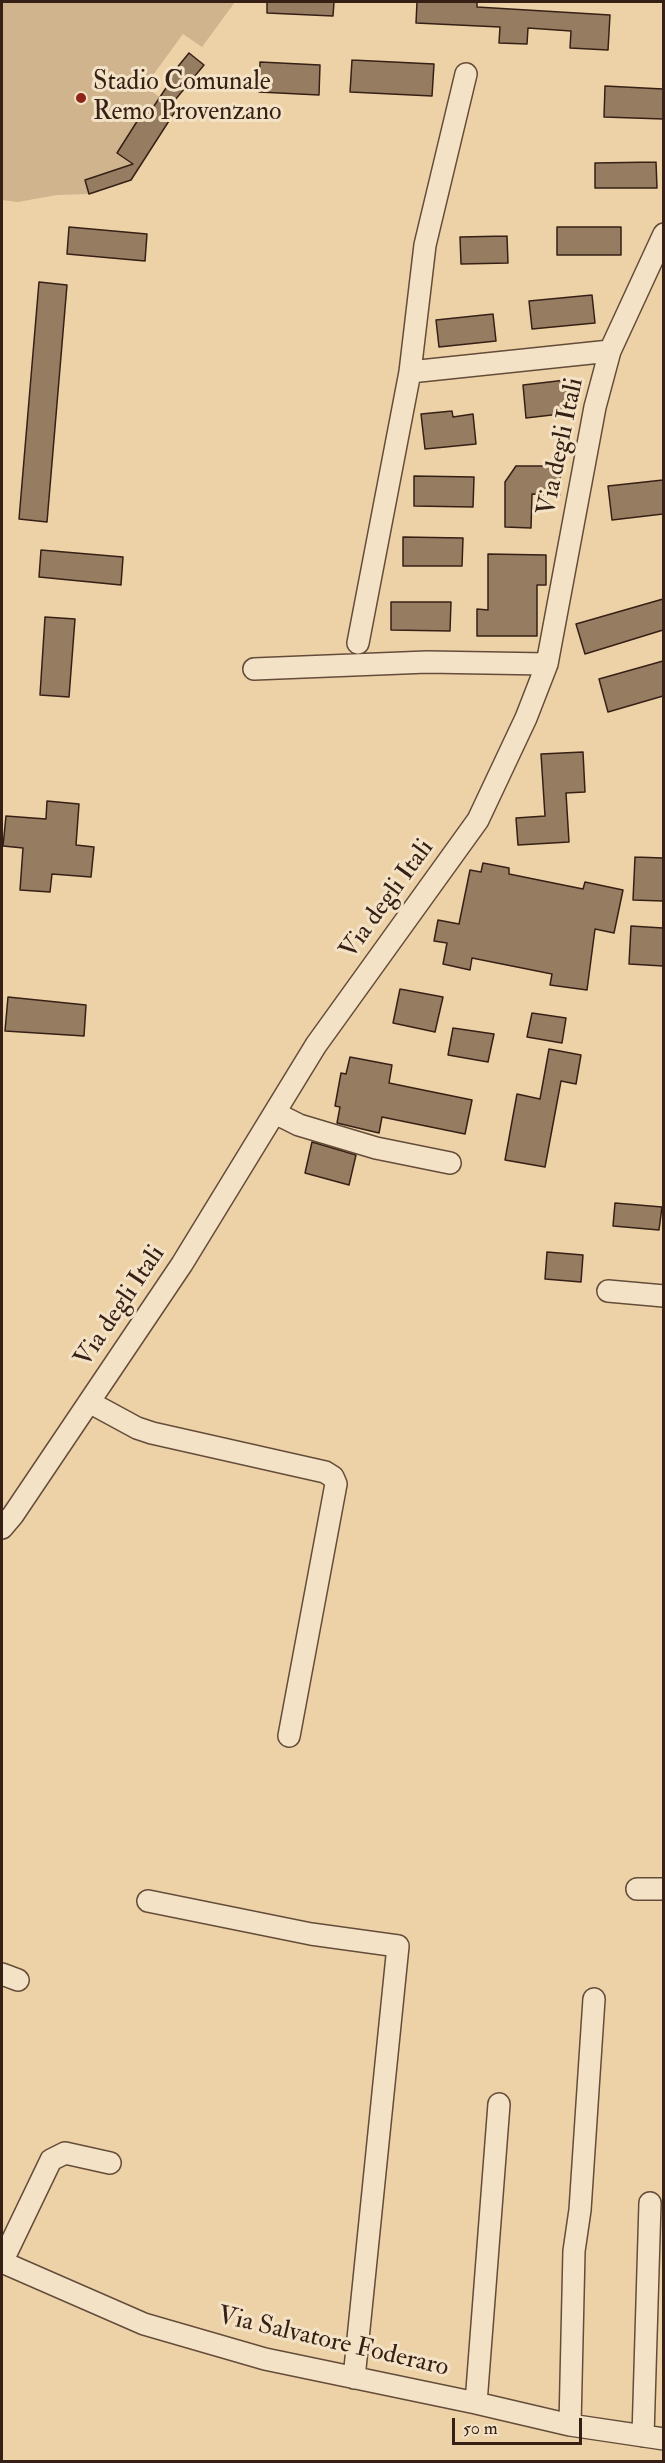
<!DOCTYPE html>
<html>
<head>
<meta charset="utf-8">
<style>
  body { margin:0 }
  #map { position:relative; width:665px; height:2463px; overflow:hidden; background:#eed2a7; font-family:"IM FELL Double Pica",serif }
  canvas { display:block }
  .frame { position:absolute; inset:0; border:3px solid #362016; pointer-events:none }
  .scale { position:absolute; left:452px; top:2418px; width:130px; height:27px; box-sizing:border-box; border:3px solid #362016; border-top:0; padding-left:8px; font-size:18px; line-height:21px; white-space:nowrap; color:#362016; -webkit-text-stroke:4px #f4e2c6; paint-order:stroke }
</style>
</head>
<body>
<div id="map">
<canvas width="665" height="2463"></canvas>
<div class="frame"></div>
<div class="scale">50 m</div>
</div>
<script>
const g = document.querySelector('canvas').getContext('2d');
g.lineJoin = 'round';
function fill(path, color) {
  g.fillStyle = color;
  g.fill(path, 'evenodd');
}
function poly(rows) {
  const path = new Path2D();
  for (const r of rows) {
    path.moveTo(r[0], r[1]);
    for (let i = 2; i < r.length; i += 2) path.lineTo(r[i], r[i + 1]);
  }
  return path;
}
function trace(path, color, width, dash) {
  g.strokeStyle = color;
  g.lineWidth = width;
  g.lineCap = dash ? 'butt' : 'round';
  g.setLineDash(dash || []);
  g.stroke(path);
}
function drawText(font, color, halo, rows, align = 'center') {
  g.font = font + ' "IM FELL Double Pica",serif';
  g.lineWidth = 6;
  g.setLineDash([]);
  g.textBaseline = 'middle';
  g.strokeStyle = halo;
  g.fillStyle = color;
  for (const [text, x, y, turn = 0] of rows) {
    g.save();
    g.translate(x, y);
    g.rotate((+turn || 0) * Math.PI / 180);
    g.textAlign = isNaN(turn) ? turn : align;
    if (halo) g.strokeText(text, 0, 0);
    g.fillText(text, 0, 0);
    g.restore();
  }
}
fill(poly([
  [2,2,235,2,202,47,183,34,145,86,176,110,131,180,89,194,57,195,18,202,2,200]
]), '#cfb48e');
const building = poly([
  [267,2,334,2,333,16,267,13,267,2],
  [417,2,477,2,477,7,610,15,608,50,570,48,571,31,528,28,527,44,499,43,500,27,416,23,417,2],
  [189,53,204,65,170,106,176,110,131,180,89,194,85,180,133,164,117,153,143,112,148,115,170,82,167,80,189,53],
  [352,60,434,64,432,96,350,92,352,60],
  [260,62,320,65,319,95,259,92,260,62],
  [605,86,663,89,663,119,604,117,605,86],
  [656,162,657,188,595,188,595,163,656,162],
  [69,227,147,234,145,261,67,254,69,227],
  [557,227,621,227,621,255,557,255,557,227],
  [507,236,508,263,461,264,460,237,507,236],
  [39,282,67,285,47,522,19,519,39,282],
  [592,295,595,323,532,329,529,301,592,295],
  [493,314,496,341,439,347,436,320,493,314],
  [566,380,569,413,526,418,523,385,566,380],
  [452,411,453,417,473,414,476,444,425,449,421,414,452,411],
  [516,466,560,466,560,495,532,494,531,528,505,527,505,482,516,466],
  [414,476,474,477,473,507,414,506,414,476],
  [663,480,663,514,612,520,608,486,663,480],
  [403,537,463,538,462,566,403,566,403,537],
  [41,550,123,557,121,585,39,577,41,550],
  [488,554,546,555,546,585,537,585,537,636,477,636,477,609,488,610,488,554],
  [663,599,663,630,585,654,576,624,663,599],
  [391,602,451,602,450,631,391,630,391,602],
  [45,617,75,619,69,697,40,695,45,617],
  [663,661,663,696,608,712,599,679,663,661],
  [583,752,585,792,566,793,569,842,518,845,516,818,545,816,541,754,583,752],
  [47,801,79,804,76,845,94,847,91,877,52,874,50,892,20,890,23,848,3,846,6,816,46,819,47,801],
  [635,857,663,858,663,901,633,900,635,857],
  [483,863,509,868,509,874,583,889,585,882,623,890,614,933,595,929,587,990,550,985,552,974,472,958,470,970,443,964,447,943,434,941,438,920,459,924,470,870,481,872,483,863],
  [631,926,663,928,663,966,629,964,631,926],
  [400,989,443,997,435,1032,393,1023,400,989],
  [8,997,86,1005,84,1036,5,1031,8,997],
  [532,1013,566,1018,562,1043,527,1037,532,1013],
  [453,1028,494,1034,488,1062,448,1055,453,1028],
  [549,1049,581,1055,576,1084,561,1081,545,1167,505,1160,517,1094,540,1099,549,1049],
  [350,1057,392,1065,389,1083,472,1100,465,1134,382,1117,379,1133,337,1123,340,1107,335,1106,341,1073,346,1074,350,1057],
  [312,1142,356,1155,349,1185,305,1173,312,1142],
  [615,1203,662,1207,659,1230,613,1226,615,1203],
  [547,1252,583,1255,581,1282,545,1279,547,1252]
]);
fill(building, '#967d61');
trace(building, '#362016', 1.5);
const minor = poly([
  [410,372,610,351],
  [358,643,410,372,425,245,466,74],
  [254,669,427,662,547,664],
  [275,1113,299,1125,376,1148,450,1163],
  [608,1291,664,1296],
  [89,1402,137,1428,152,1433,325,1472,333,1477,336,1484,289,1736],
  [2,1528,13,1515,182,1264,316,1045,478,820,526,718,547,664,595,407,610,351,664,234],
  [637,1889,664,1889],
  [148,1901,311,1934,398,1946,354,2378],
  [2,1974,18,1980],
  [2,2262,144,2324,265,2359,476,2403,570,2425,664,2439],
  [2,2262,51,2160,65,2153,110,2163],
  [476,2403,499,2104],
  [570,2425,574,2251,580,2210,594,1999],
  [643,2436,650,2203]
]);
trace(minor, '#644c3a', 24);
trace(minor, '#f4e2c6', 21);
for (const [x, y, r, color] of [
  [81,98,6,"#8f2418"]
]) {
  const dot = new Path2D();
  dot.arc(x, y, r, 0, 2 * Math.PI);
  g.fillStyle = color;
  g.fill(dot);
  trace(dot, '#f4e2c6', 2);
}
drawText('26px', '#362016', '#f4e2c6', [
  ["Stadio Comunale",93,83],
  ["Remo Provenzano",93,113]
], 'left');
drawText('26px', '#362016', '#f4e2c6', [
  ["Via degli Itali",562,447,-78],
  ["Via degli Itali",388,900,-54],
  ["Via degli Itali",121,1307,-56],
  ["Via Salvatore Foderaro",333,2343,13]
]);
</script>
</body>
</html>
